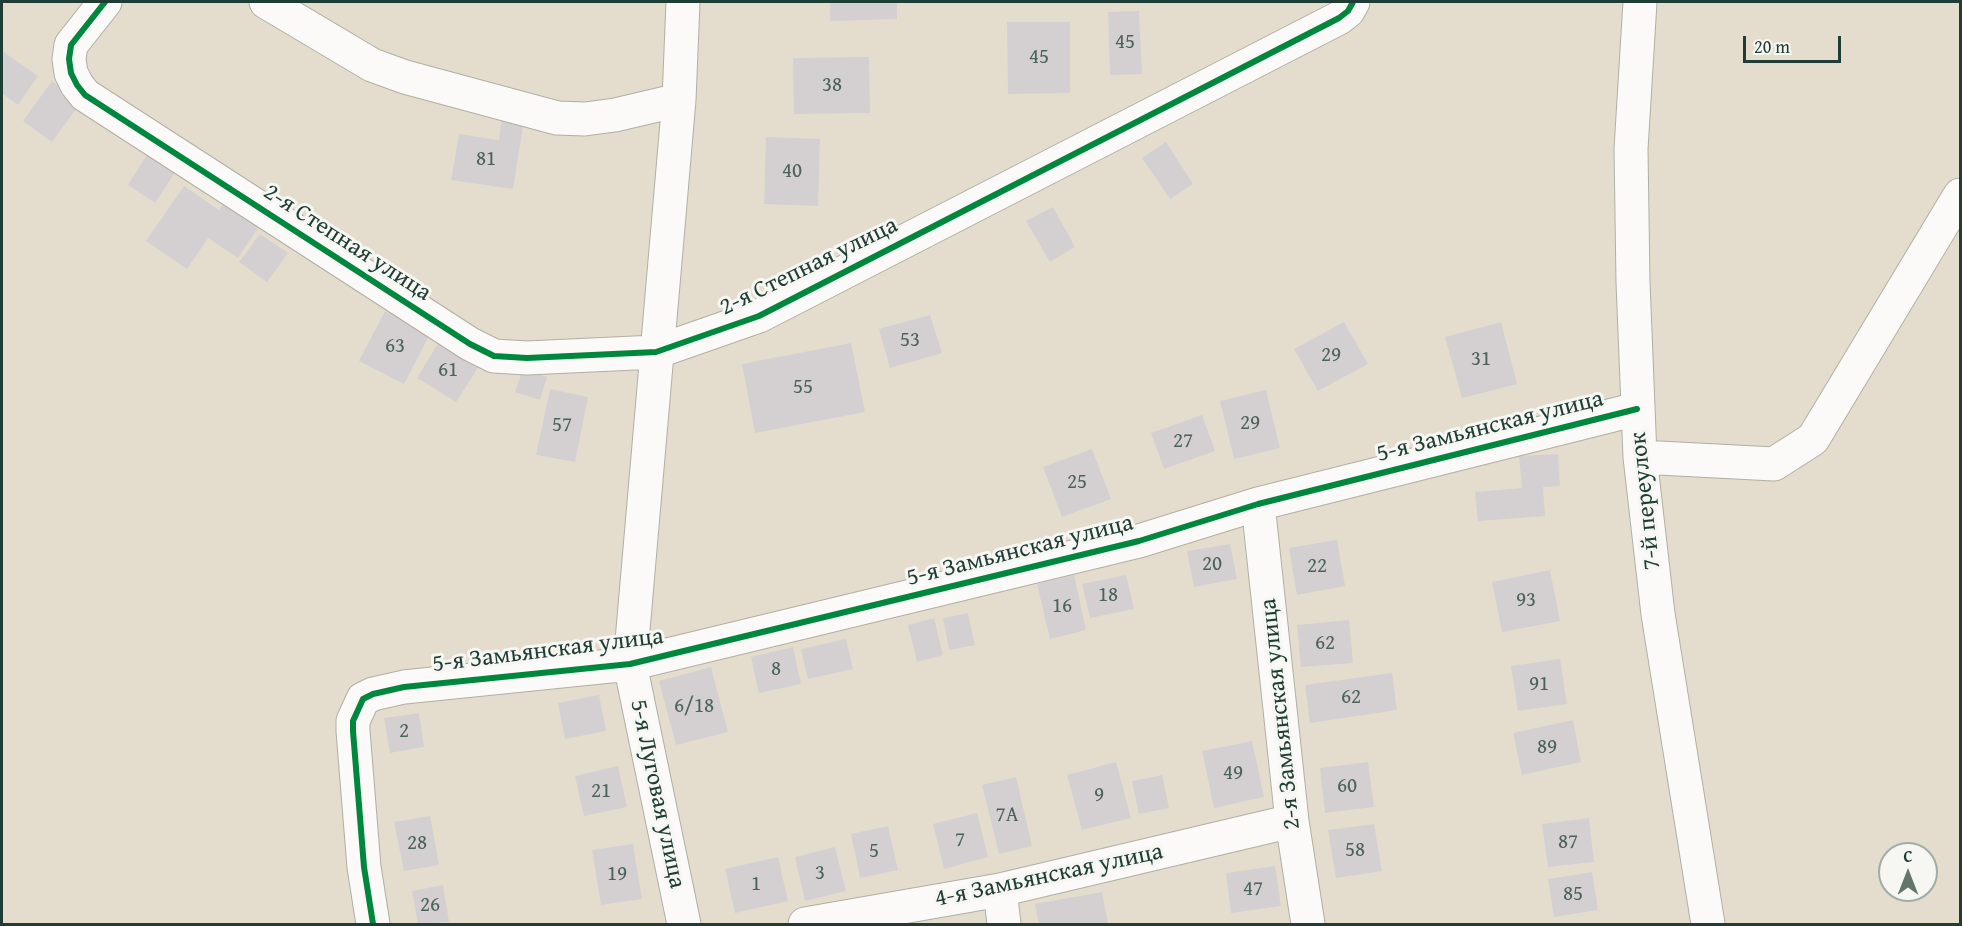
<!DOCTYPE html>
<html>
<head>
<meta charset="utf-8">
<style>
  body { margin:0 }
  #map { position:relative; width:1962px; height:926px; overflow:hidden; background:#e4ddcd; font-family:"Gentium Book Plus",serif }
  canvas { display:block }
  .frame { position:absolute; inset:0; border:3px solid #1f3d34; pointer-events:none }
  .north { position:absolute; left:1878px; top:842px; width:60px; height:60px; box-sizing:border-box; background:#f6f6f2; border:2px solid #a0aca6; border-radius:50%; rotate:0deg; font-size:16px; font-weight:700; line-height:24px; text-align:center; color:#1f3d34 }
  .north::after { content:''; display:block; margin:auto; width:21px; height:27px; background:#64756a; clip-path:polygon(50% 0,100% 100%,50% 72%,0 100%) }
  .scale { position:absolute; left:1743px; top:36px; width:98px; height:27px; box-sizing:border-box; border:3px solid #1f3d34; border-top:0; padding-left:8px; font-size:18px; line-height:21px; white-space:nowrap; color:#1f3d34; -webkit-text-stroke:4px #f6f6f2; paint-order:stroke }
</style>
</head>
<body>
<div id="map">
<canvas width="1962" height="926"></canvas>
<div class="frame"></div>
<div class="north">С</div>
<div class="scale">20 m</div>
</div>
<script>
const g = document.querySelector('canvas').getContext('2d');
g.lineJoin = 'round';
function fill(path, color) {
  g.fillStyle = color;
  g.fill(path, 'evenodd');
}
function poly(rows) {
  const path = new Path2D();
  for (const r of rows) {
    path.moveTo(r[0], r[1]);
    for (let i = 2; i < r.length; i += 2) path.lineTo(r[i], r[i + 1]);
  }
  return path;
}
function trace(path, color, width, dash) {
  g.strokeStyle = color;
  g.lineWidth = width;
  g.lineCap = dash ? 'butt' : 'round';
  g.setLineDash(dash || []);
  g.stroke(path);
}
function drawText(font, color, halo, rows, align = 'center') {
  g.font = font + ' "Gentium Book Plus",serif';
  g.lineWidth = 6;
  g.setLineDash([]);
  g.textBaseline = 'middle';
  g.strokeStyle = halo;
  g.fillStyle = color;
  for (const [text, x, y, turn = 0] of rows) {
    g.save();
    g.translate(x, y);
    g.rotate((+turn || 0) * Math.PI / 180);
    g.textAlign = isNaN(turn) ? turn : align;
    if (halo) g.strokeText(text, 0, 0);
    g.fillText(text, 0, 0);
    g.restore();
  }
}
fill(poly([
  [830,2,897,2,897,19,830,21],
  [1139,11,1142,74,1110,75,1108,12],
  [1007,22,1070,22,1070,93,1008,94],
  [4,52,38,76,18,105,2,93,2,55],
  [869,57,870,113,794,114,793,58],
  [52,81,81,102,52,142,23,121],
  [502,117,524,120,513,189,451,180,459,134,499,140],
  [766,137,820,139,818,206,764,204],
  [1166,142,1193,184,1170,199,1142,158],
  [148,153,176,171,155,203,128,185],
  [184,186,219,210,226,200,261,223,238,258,208,238,187,269,146,241],
  [1053,207,1075,247,1050,262,1026,221],
  [260,234,288,253,267,282,239,262],
  [385,311,430,334,404,384,359,361],
  [930,315,942,353,890,368,879,329],
  [1344,322,1368,364,1318,391,1294,349],
  [1501,322,1517,384,1462,398,1445,337],
  [440,340,480,365,456,402,417,378],
  [851,343,865,412,755,433,742,364],
  [523,369,547,377,540,400,515,392],
  [550,389,588,397,575,462,536,455],
  [1266,390,1280,448,1234,459,1220,401],
  [1202,415,1215,451,1164,469,1151,433],
  [1092,449,1111,499,1062,517,1043,467],
  [1558,454,1560,486,1543,487,1545,516,1478,521,1475,492,1522,488,1519,456],
  [1337,540,1345,586,1297,595,1289,548],
  [1230,544,1237,579,1194,587,1187,551],
  [1550,570,1560,621,1502,632,1492,582],
  [1074,575,1086,630,1050,639,1037,584],
  [1126,575,1134,609,1090,618,1082,584],
  [968,613,975,645,949,650,943,618],
  [934,618,943,655,917,662,908,625],
  [1349,620,1353,663,1301,667,1297,625],
  [846,639,853,669,808,679,801,649],
  [793,647,801,684,759,693,751,657],
  [1560,659,1567,704,1518,711,1511,666],
  [711,667,728,732,676,745,659,681],
  [1392,673,1397,710,1310,723,1305,685],
  [599,695,606,731,565,739,558,703],
  [419,713,424,747,390,753,384,718],
  [1573,720,1581,762,1522,775,1513,733],
  [1252,741,1264,797,1214,808,1202,751],
  [1116,762,1131,818,1082,830,1067,775],
  [1368,762,1374,807,1325,813,1320,768],
  [618,766,627,807,584,816,575,776],
  [1162,775,1169,808,1139,814,1132,781],
  [1016,777,1032,846,999,854,982,785],
  [977,813,988,857,944,869,933,824],
  [430,816,439,865,404,871,394,822],
  [1589,818,1594,862,1548,867,1542,824],
  [1374,824,1382,871,1336,878,1328,830],
  [888,826,898,870,860,878,851,834],
  [633,844,642,899,601,905,592,850],
  [835,847,846,891,805,901,795,857],
  [778,857,788,901,735,913,725,869],
  [1275,866,1281,906,1231,913,1226,873],
  [1592,872,1598,910,1554,917,1548,879],
  [443,885,449,922,418,924,412,891],
  [1102,892,1108,924,1039,924,1035,904]
]), '#d4d0d2');
const minor = poly([
  [105,2,71,45,69,59,71,73,77,85,85,95,470,344,494,356,527,358,656,352,759,316,1339,18,1348,11,1353,2],
  [266,2,372,65,405,77,557,118,585,119,615,115,679,100],
  [683,2,679,100,630,664,684,924],
  [1640,2,1631,149,1633,282,1640,457,1658,614,1708,924],
  [1640,457,1774,464,1813,439,1960,195],
  [1258,504,1292,821,1308,924],
  [1000,890,1004,924],
  [373,924,364,867,353,731,353,721,363,699,373,694,404,687,630,664,1139,541,1258,504,1637,409],
  [805,924,1000,890,1292,821]
]);
trace(minor, '#b0afa4', 35);
trace(minor, '#fbfaf8', 33);
trace(poly([
  [105,2,71,45,69,59,71,73,77,85,85,95,470,344,494,356,527,358,656,352,759,316,1339,18,1348,11,1353,2],
  [373,924,364,867,353,731,353,721,363,699,373,694,404,687,630,664,1139,541,1258,504,1637,409]
]), '#00873e', 6);
drawText('21px', '#4c625c', null, [
  ["45",1125,43],
  ["45",1039,58],
  ["38",832,86],
  ["81",486,160],
  ["40",792,172],
  ["53",910,341],
  ["63",395,347],
  ["29",1331,356],
  ["31",1481,360],
  ["61",448,371],
  ["55",803,388],
  ["29",1250,424],
  ["57",562,426],
  ["27",1183,442],
  ["25",1077,483],
  ["20",1212,565],
  ["22",1317,567],
  ["18",1108,596],
  ["93",1526,601],
  ["16",1062,607],
  ["62",1325,644],
  ["8",776,670],
  ["91",1539,685],
  ["62",1351,698],
  ["6/18",694,707],
  ["2",404,732],
  ["89",1547,748],
  ["49",1233,774],
  ["60",1347,787],
  ["21",601,792],
  ["9",1099,796],
  ["7А",1007,816],
  ["7",960,841],
  ["87",1568,843],
  ["28",417,844],
  ["58",1355,851],
  ["5",874,852],
  ["3",820,874],
  ["19",617,875],
  ["1",756,885],
  ["47",1253,890],
  ["85",1573,895],
  ["26",430,906]
]);
drawText('24px', '#1f3d34', '#f6f6f2', [
  ["2-я Степная улица",347,243,33],
  ["2-я Степная улица",809,267,-26],
  ["5-я Замьянская улица",1490,427,-14],
  ["7-й переулок",1646,501,-96],
  ["5-я Замьянская улица",1020,551,-14],
  ["5-я Замьянская улица",548,651,-7],
  ["2-я Замьянская улица",1281,714,-96],
  ["5-я Луговая улица",657,794,78],
  ["4-я Замьянская улица",1049,876,-12]
]);
</script>
</body>
</html>
